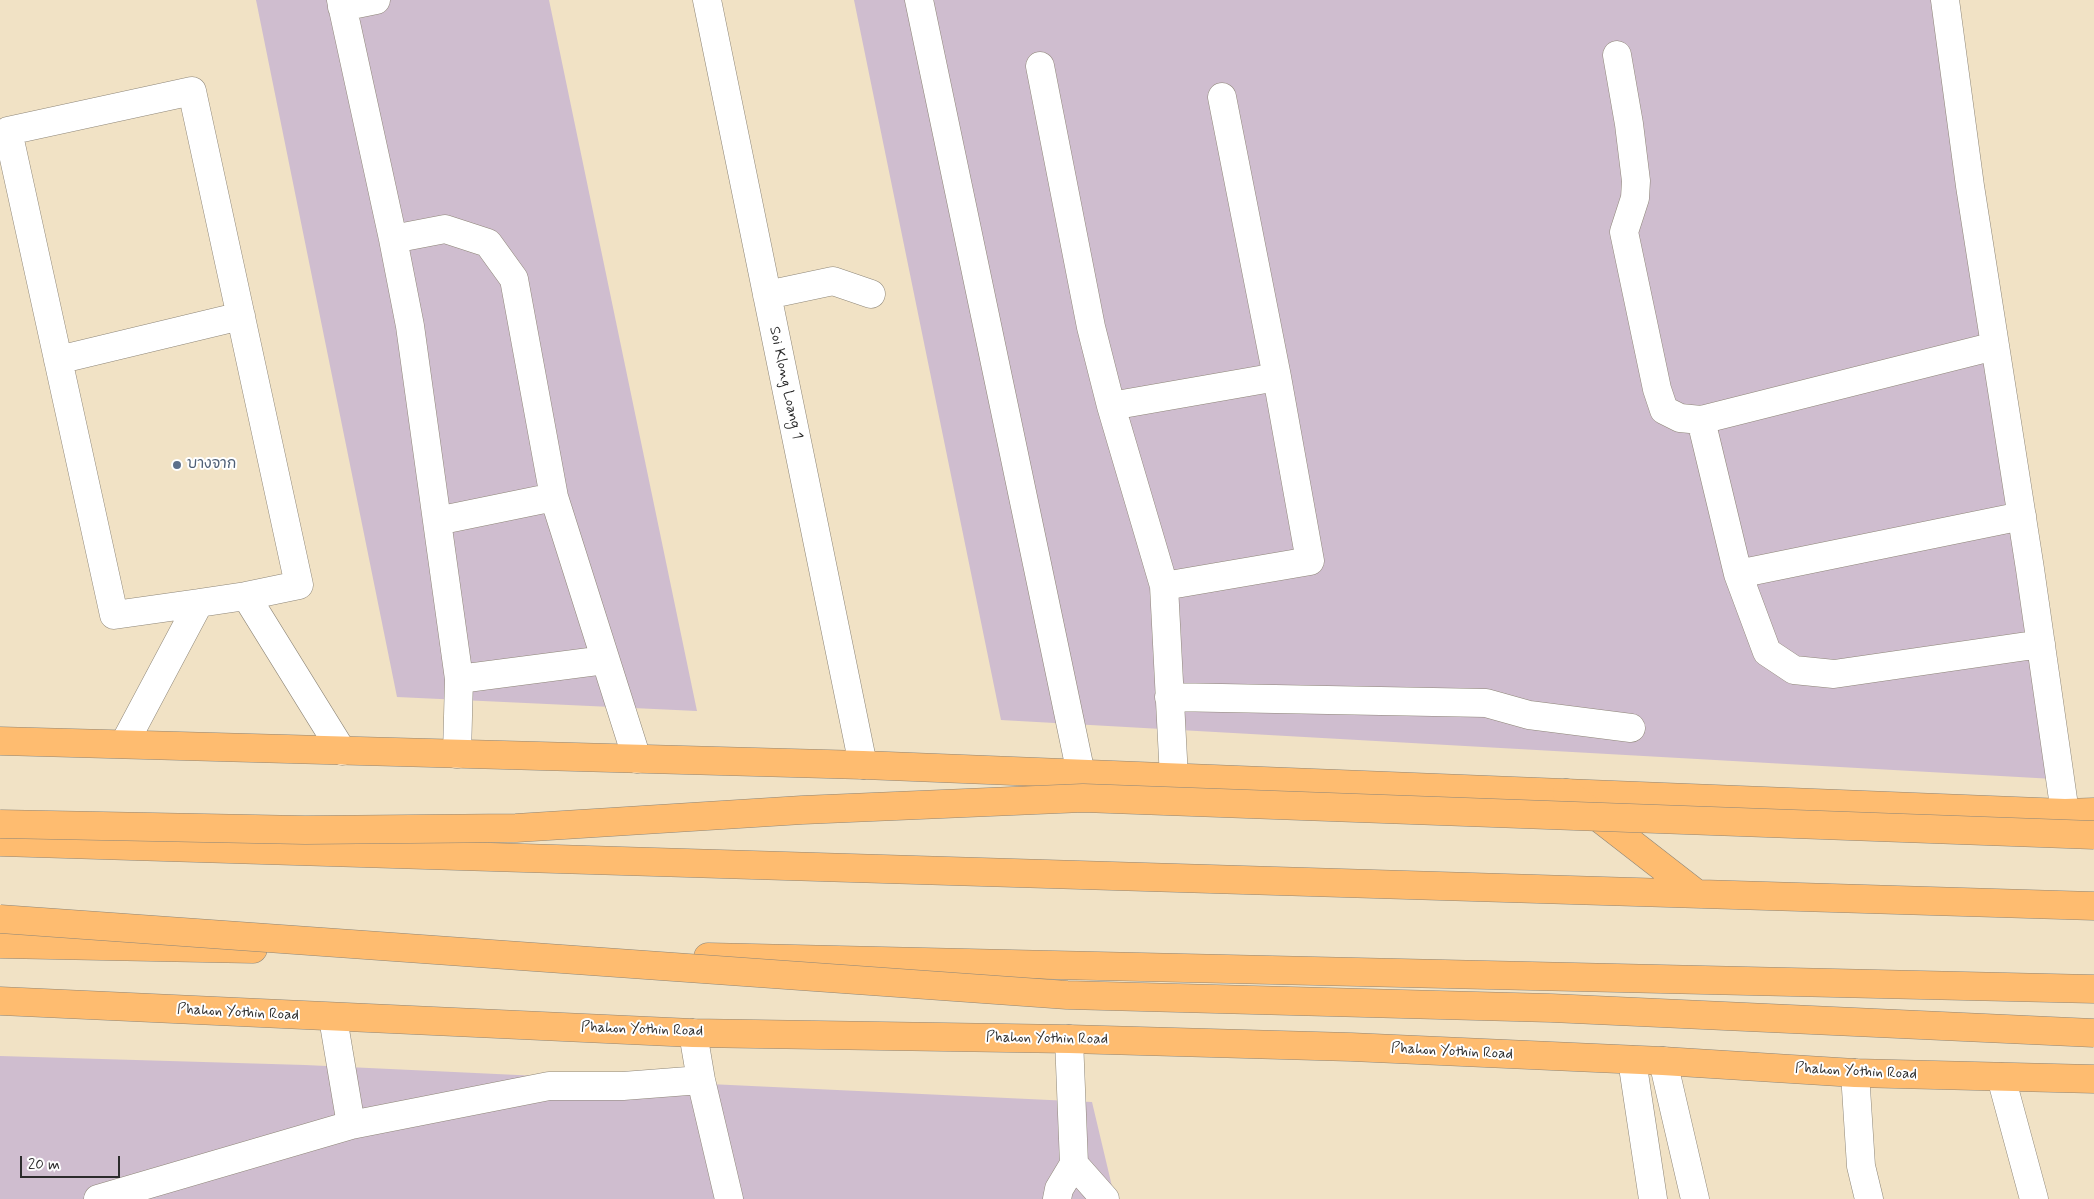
<!DOCTYPE html>
<html>
<head>
<meta charset="utf-8">
<style>
  body { margin:0 }
  #map { position:relative; width:2094px; height:1199px; overflow:hidden; background:#f1e2c5; font-family:Mynerve,sans-serif }
  canvas { display:block }
  .scale { position:absolute; left:20px; top:1156px; width:100px; height:22px; box-sizing:border-box; border:2px solid #2b2b2b; border-top:0; padding-left:6px; font-size:15px; line-height:18px; white-space:nowrap; color:#2b2b2b; -webkit-text-stroke:4px #fff; paint-order:stroke }
</style>
</head>
<body>
<div id="map">
<canvas width="2094" height="1199"></canvas>
<div class="scale">20 m</div>
</div>
<script>
const g = document.querySelector('canvas').getContext('2d');
g.lineJoin = 'round';
function fill(path, color) {
  g.fillStyle = color;
  g.fill(path, 'evenodd');
}
function poly(rows) {
  const path = new Path2D();
  for (const r of rows) {
    path.moveTo(r[0], r[1]);
    for (let i = 2; i < r.length; i += 2) path.lineTo(r[i], r[i + 1]);
  }
  return path;
}
function trace(path, color, width, dash) {
  g.strokeStyle = color;
  g.lineWidth = width;
  g.lineCap = dash ? 'butt' : 'round';
  g.setLineDash(dash || []);
  g.stroke(path);
}
function drawText(font, color, halo, rows, align = 'center') {
  g.font = font + ' Mynerve,"Playpen Sans Thai",sans-serif';
  g.lineWidth = 4;
  g.setLineDash([]);
  g.textBaseline = 'middle';
  g.strokeStyle = halo;
  g.fillStyle = color;
  for (const [text, x, y, turn = 0] of rows) {
    g.save();
    g.translate(x, y);
    g.rotate((+turn || 0) * Math.PI / 180);
    g.textAlign = isNaN(turn) ? turn : align;
    if (halo) g.strokeText(text, 0, 0);
    g.fillText(text, 0, 0);
    g.restore();
  }
}
fill(poly([
  [256,0,549,0,697,711,397,697],
  [854,0,1940,0,2072,780,1001,720],
  [0,1056,305,1065,1092,1102,1115,1199,0,1199]
]), '#cfbdcf');
const minor = poly([
  [341,0,393,239],
  [707,0,863,765],
  [919,0,1081,774],
  [1945,0,1970,186,2030,569,2065,813],
  [342,7,376,0],
  [1617,55,1629,124,1636,181,1635,198,1624,232,1657,389,1664,410,1680,418,1701,420],
  [1040,66,1091,327,1111,406,1164,586,1174,778],
  [1222,97,1277,377],
  [767,295,833,281,871,294],
  [1995,346,1701,420,1738,574,1767,652,1794,670,1834,674,2041,644],
  [58,360,241,316],
  [1111,406,1277,377,1310,561,1164,586],
  [437,521,410,326,393,239,445,229,488,243,514,279,554,497],
  [1738,574,2022,516],
  [199,603,114,615,8,131,192,91,299,585,246,596],
  [459,679,605,660],
  [1169,697,1486,703,1529,715,1631,728],
  [124,744,199,603,246,596,342,751],
  [457,754,459,679,437,521,554,497,637,759],
  [333,1018,351,1125],
  [693,1033,701,1080,729,1199],
  [1069,1039,1074,1164],
  [1632,1060,1653,1199],
  [1663,1061,1695,1199],
  [1855,1073,1861,1166,1869,1199],
  [2001,1077,2034,1199],
  [98,1199,351,1125,549,1086,623,1086,701,1080],
  [1057,1199,1059,1189,1074,1164,1105,1199]
]);
const major = poly([
  [0,741,863,765,2065,813,2094,812],
  [0,1001,693,1033,1069,1039,1351,1047,1663,1061,1855,1073,2094,1079]
]);
const highway = poly([
  [1567,793,1697,894],
  [0,842,2094,906],
  [0,944,253,949],
  [708,957,2094,989]
]);
trace(minor, '#8e8678', 29);
trace(major, '#8e8678', 29);
trace(highway, '#8e8678', 29);
trace(minor, '#fff', 28);
trace(major, '#febc70', 28);
trace(highway, '#febc70', 28);
const highwayBridge = poly([
  [0,824,305,830,516,828,802,810,1083,798,2094,835],
  [0,919,1067,995,1551,1008,2094,1033]
]);
trace(highwayBridge, '#8e8678', 29, []);
trace(highwayBridge, '#febc70', 28);
for (const [x, y, r, color] of [
  [177,465,5,"#5c6f8a"]
]) {
  const dot = new Path2D();
  dot.arc(x, y, r, 0, 2 * Math.PI);
  g.fillStyle = color;
  g.fill(dot);
  trace(dot, '#fff', 2);
}
drawText('15px', '#2b2b2b', '#fff', [
  ["Soi Klong Loang 1",785,383,78],
  ["Phahon Yothin Road",238,1013,3],
  ["Phahon Yothin Road",642,1030,2],
  ["Phahon Yothin Road",1047,1039,1],
  ["Phahon Yothin Road",1452,1052,3],
  ["Phahon Yothin Road",1856,1072,3]
]);
drawText('15px', '#4e5e75', '#fff', [
  ["บางจาก",187,465]
], 'left');
</script>
</body>
</html>
